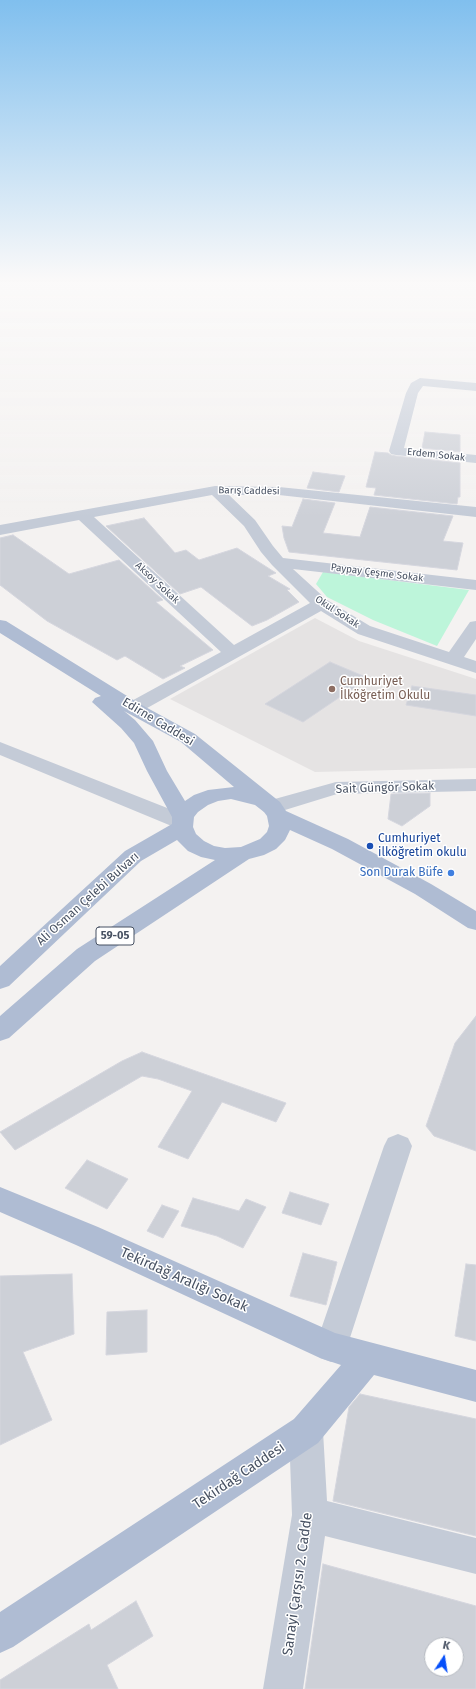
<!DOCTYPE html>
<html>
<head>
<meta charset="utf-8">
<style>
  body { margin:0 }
  #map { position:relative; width:476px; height:1689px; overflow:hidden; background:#f4f2f1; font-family:"Fira Sans",sans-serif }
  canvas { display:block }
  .north { position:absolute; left:424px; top:1637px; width:40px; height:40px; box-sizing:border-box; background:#fff; border:1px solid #b5b9c0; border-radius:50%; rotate:12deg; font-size:11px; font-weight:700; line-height:16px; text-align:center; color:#475162 }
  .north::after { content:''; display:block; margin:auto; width:14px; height:18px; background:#054ffa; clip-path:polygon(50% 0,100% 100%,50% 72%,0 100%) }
</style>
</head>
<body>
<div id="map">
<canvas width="476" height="1689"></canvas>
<div class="north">K</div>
</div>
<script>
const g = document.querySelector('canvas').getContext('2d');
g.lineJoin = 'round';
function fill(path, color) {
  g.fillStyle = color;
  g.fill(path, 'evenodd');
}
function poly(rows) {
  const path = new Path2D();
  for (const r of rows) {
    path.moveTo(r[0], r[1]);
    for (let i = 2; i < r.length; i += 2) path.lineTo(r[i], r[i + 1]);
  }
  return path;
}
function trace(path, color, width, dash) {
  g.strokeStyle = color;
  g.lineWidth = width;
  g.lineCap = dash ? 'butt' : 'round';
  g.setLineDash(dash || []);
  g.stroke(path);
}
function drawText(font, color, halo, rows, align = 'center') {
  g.font = font + ' "Fira Sans",sans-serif';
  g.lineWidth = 3;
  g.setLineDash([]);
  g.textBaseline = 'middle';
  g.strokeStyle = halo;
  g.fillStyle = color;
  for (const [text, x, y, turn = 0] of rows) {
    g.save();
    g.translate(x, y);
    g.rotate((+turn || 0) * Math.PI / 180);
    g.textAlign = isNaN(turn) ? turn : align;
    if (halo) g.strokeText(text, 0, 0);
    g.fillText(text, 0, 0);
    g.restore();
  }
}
fill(poly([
  [315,618,359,641,476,679,476,768,315,772,170,699]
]), '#e5e3e3');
fill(poly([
  [323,572,469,590,437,646,373,620,327,597,316,584]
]), '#bdf5da');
const building = poly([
  [425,432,460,435,460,452,422,448,425,432],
  [375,452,388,453,391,455,396,456,460,463,460,497,458,497,457,504,374,495,376,488,366,487,375,452],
  [313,472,345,476,339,492,307,488,313,472],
  [303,499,335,503,323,533,360,537,370,507,453,516,443,541,463,543,457,570,289,552,284,538,282,526,292,527,303,499],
  [144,518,175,553,186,550,199,560,237,548,276,573,268,576,290,589,287,590,299,602,267,620,252,626,201,587,180,594,106,526,144,518],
  [13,535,69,574,119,560,163,600,156,602,213,650,180,666,185,668,163,679,125,656,117,660,47,621,0,585,0,538,13,535],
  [330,662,368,678,303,722,265,704,330,662],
  [412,686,476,695,476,716,406,705,412,686],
  [430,793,430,806,402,826,388,819,391,794,430,793],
  [476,1016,476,1151,434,1136,426,1126,455,1043,476,1016],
  [142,1052,286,1103,276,1122,222,1102,188,1159,158,1147,192,1091,158,1079,142,1076,15,1150,0,1132,122,1061,142,1052],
  [87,1160,128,1179,107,1209,65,1188,87,1160],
  [290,1192,329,1204,321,1225,282,1213,290,1192],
  [193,1198,239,1211,246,1199,266,1207,243,1248,217,1236,181,1226,193,1198],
  [162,1205,179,1211,163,1238,147,1231,162,1205],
  [303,1253,337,1262,326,1305,290,1296,303,1253],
  [466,1264,476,1265,476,1341,455,1336,466,1264],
  [72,1274,74,1334,23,1352,52,1420,0,1445,0,1276,72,1274],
  [147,1310,147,1352,106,1355,107,1312,147,1310],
  [360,1394,476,1419,476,1536,333,1501,349,1407,360,1394],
  [323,1564,476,1606,476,1689,305,1689,323,1564],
  [432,1645,456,1645,456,1669,432,1669,432,1645],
  [136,1601,153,1636,107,1665,118,1689,0,1689,0,1680,89,1624,91,1630,136,1601]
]);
fill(building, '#cdd0d7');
trace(building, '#d5d6de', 1);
fill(poly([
  [420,378,476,383,476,391,423,386,418,393,404,448,476,455,476,463,396,455,391,454,389,451,406,393,411,383,420,378],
  [215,486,279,487,476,507,476,517,279,495,229,495,255,520,273,546,283,558,476,580,476,590,293,569,327,600,370,626,449,652,470,622,476,621,476,639,464,657,476,661,476,673,358,634,321,611,140,712,133,714,126,712,123,708,126,704,221,652,79,520,0,535,0,525,215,486],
  [212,495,244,526,261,552,272,565,310,603,234,645,94,517,212,495],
  [0,742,190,817,193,822,190,827,182,829,174,827,0,755,0,742],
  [476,779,476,791,337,794,272,814,264,812,261,807,264,802,336,782,476,779],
  [398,1134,408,1138,412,1146,347,1347,342,1358,331,1362,320,1358,315,1347,384,1146,388,1138,398,1134],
  [306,1414,318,1419,323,1431,327,1501,476,1538,476,1574,325,1536,303,1689,263,1689,292,1515,289,1431,294,1419,306,1414]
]), '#c4cbd7');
fill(poly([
  [0,620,6,621,140,704,195,734,280,802,286,811,348,839,431,884,476,911,476,930,468,928,415,894,332,849,290,830,285,840,276,849,264,855,249,859,95,961,9,1038,0,1041,0,1016,77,949,215,860,201,857,188,851,177,840,141,861,9,986,0,989,0,966,125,851,172,824,172,817,147,771,134,743,121,728,92,702,95,698,101,696,0,633,0,620],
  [124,711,181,742,234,787,208,790,194,795,185,801,167,771,153,741,135,720,124,711],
  [231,799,255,805,264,812,267,816,269,826,267,832,260,839,241,847,225,848,214,846,204,841,196,834,193,827,194,817,198,812,208,805,218,801,231,799],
  [0,1187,98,1227,335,1333,476,1370,476,1402,374,1375,318,1443,13,1647,0,1653,0,1612,294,1419,341,1365,320,1358,76,1245,0,1212,0,1187]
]), '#afbcd3');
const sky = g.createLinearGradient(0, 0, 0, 517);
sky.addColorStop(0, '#80bfee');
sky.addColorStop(0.54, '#faf9f9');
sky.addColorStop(1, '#faf9f900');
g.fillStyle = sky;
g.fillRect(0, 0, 476, 517);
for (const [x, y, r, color] of [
  [332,689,4,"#8d6e63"],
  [370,846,4,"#1a4fb4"],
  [451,873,4,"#3f7fe0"]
]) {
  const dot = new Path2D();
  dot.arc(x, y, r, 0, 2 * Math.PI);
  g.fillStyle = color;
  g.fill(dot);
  trace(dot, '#fff', 1.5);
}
drawText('10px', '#475162', '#fff', [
  ["Erdem Sokak",436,455,6],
  ["Barış Caddesi",249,491,1],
  ["Paypay Çeşme Sokak",377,573,7],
  ["Aksoy Sokak",157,583,43],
  ["Okul Sokak",337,612,33]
]);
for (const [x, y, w] of [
  [115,936,38]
]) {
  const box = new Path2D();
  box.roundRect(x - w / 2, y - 9, w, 18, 3);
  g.fillStyle = '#fff';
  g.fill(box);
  trace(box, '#475162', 1);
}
drawText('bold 11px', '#475162', null, [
  ["59-05",115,936]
]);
drawText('12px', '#785e54', '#fff', [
  ["Cumhuriyet",340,682],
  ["İlköğretim Okulu",340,696]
], 'left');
drawText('12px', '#475162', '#fff', [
  ["Edirne Caddesi",158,722,31],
  ["Sait Güngör Sokak",385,788,-2],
  ["Ali Osman Çelebi Bulvarı",88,899,-42]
]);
drawText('12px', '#164399', '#fff', [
  ["Cumhuriyet",378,839],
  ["ilköğretim okulu",378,853]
], 'left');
drawText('12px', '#366cbe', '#fff', [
  ["Son Durak Büfe",443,873]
], 'right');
drawText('14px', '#475162', '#fff', [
  ["Tekirdağ Aralığı Sokak",184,1280,24],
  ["Tekirdağ Caddesi",239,1476,-34],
  ["Sanayi Çarşısı 2. Cadde",298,1584,-82]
]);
</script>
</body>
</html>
